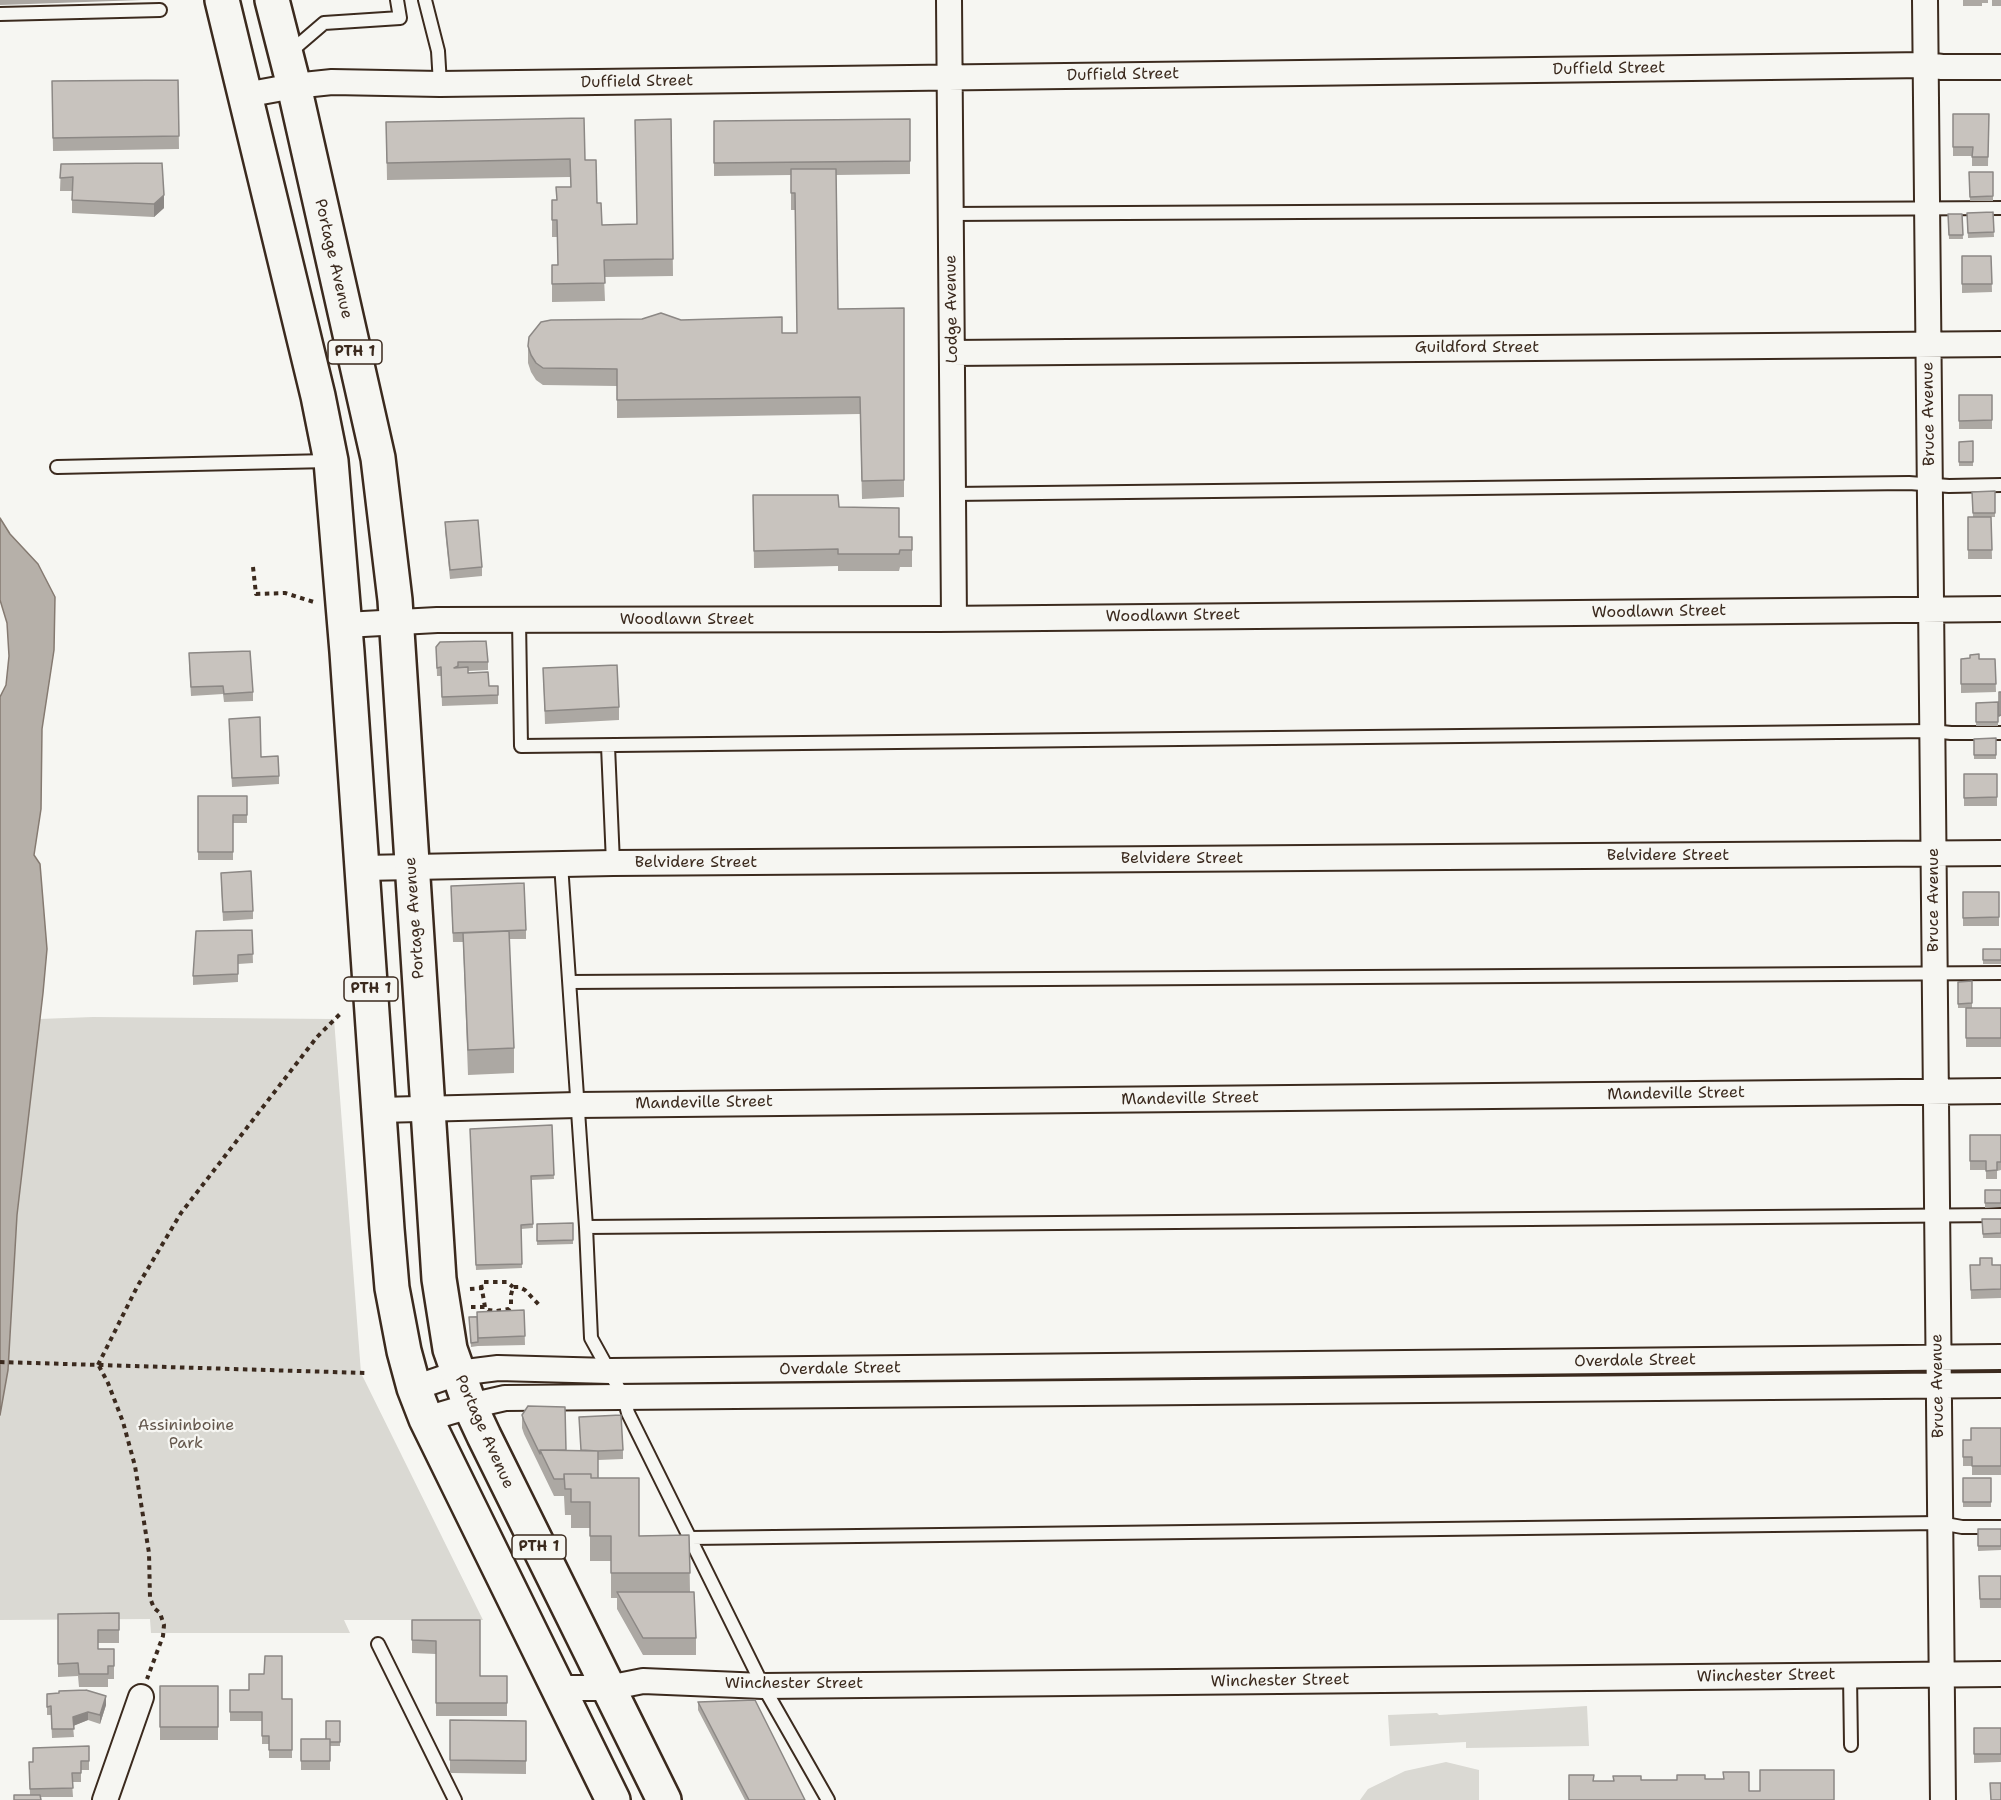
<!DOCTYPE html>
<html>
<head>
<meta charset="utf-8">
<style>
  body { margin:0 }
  canvas { display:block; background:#f6f6f2 }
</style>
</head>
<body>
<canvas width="2001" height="1800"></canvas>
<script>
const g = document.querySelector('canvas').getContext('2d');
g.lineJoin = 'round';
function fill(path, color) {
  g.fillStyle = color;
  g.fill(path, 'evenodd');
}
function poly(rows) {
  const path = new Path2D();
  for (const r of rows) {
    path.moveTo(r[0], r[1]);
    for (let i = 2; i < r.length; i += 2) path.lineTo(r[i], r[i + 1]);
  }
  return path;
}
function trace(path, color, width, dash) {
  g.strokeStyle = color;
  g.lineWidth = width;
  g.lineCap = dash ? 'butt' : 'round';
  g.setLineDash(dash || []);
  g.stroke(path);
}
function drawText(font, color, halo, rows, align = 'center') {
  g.font = font + ' "Shantell Sans",sans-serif';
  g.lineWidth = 4.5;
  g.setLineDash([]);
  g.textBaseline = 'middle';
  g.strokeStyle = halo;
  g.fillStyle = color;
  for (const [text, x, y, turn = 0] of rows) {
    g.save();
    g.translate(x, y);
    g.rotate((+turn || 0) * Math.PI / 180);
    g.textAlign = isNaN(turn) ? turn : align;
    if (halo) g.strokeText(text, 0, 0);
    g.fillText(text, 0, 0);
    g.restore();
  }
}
fill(poly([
  [93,1017,334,1019,361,1373,483,1620,344,1620,350,1633,151,1633,150,1619,0,1620,0,1415,8,1370,17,1215,39,1019],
  [1587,1706,1589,1746,1466,1748,1466,1742,1390,1746,1388,1715,1437,1713,1439,1715],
  [1446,1762,1479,1770,1479,1800,1360,1800,1368,1789,1405,1771]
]), '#dad9d3');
const water = poly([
  [0,518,10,534,38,564,55,597,54,650,42,729,41,809,34,855,40,864,47,949,43,993,17,1215,8,1370,0,1415,0,697,6,685,9,656,7,623,0,600,0,518]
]);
fill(water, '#b6b0a9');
trace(water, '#857a71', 1.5);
const service = poly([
  [425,0,438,51,440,84],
  [0,14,160,10],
  [289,53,324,23,400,18,397,0],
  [950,214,2001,208],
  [57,467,329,461],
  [953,494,1909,483,1949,486,2001,485],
  [519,620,521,746,1932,731,1951,733,2001,733],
  [608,746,613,863],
  [561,864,586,1227,591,1338,624,1398,628,1413,763,1686,828,1800],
  [570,982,2001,973],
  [586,1227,2001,1215],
  [691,1538,1940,1523,1962,1527,2001,1527],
  [378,1644,455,1800],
  [1850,1675,1851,1745]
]);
const minor = poly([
  [949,0,954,619],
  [1925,0,1943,1800],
  [245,95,294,86,332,82,440,84,1926,65,1942,67,2001,67],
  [952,353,2001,344],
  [345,625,437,620,938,619,2001,609],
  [363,868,613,863,2001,853],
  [379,1110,577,1105,2001,1091],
  [414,1388,458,1373,498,1368,610,1371,2001,1357],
  [426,1419,470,1406,505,1398,2001,1385],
  [560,1688,608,1688,643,1681,763,1686,2001,1674],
  [105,1800,141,1697]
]);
const trunk = poly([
  [222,0,318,396,331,461,347,652,387,1229,392,1288,404,1351,414,1388,426,1419,613,1800],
  [272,0,294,86,378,458,395,600,439,1279,450,1349,470,1406,484,1436,664,1800]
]);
trace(service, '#3b2a1e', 16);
trace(minor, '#3b2a1e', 28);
trace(trunk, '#3b2a1e', 38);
trace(poly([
  [253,567,256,594,285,593,317,603],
  [470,1289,483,1288],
  [471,1307,485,1307,488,1310,496,1311,509,1309,511,1306,511,1295,513,1287,519,1287,525,1290,540,1306],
  [485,1307,481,1284,484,1282,507,1282,513,1287],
  [0,1362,366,1373],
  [98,1365,137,1287,181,1213,317,1037,340,1014],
  [99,1366,108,1383,123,1422,135,1466,149,1553,150,1598,154,1608,160,1613,164,1625,163,1636,147,1679]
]), '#3b2a1e', 4, [4.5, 4.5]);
trace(service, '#f6f6f2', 12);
trace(minor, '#f6f6f2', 24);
trace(trunk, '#f6f6f2', 33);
fill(poly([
  [0,0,142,0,0,5],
  [1963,0,1988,0,1988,3,1982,3,1982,6,1963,6],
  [1992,0,2001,0,2001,6,1992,6],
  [178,80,179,149,53,151,52,81],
  [1953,114,1989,114,1988,166,1972,166,1972,156,1953,156],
  [671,119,673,276,604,277,605,301,552,302,552,265,558,265,557,237,552,237,552,200,556,200,571,187,570,177,387,180,386,122,585,160,597,203,602,225,636,224],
  [910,119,910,174,836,175,838,309,904,308,904,497,862,499,860,414,617,418,617,386,543,385,536,380,531,372,528,363,528,346,681,320,782,333,797,333,795,210,791,210,791,175,714,176,714,121],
  [61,164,164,208,154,217,72,213,72,191,60,191],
  [1969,172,1993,172,1993,201,1970,201],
  [1993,212,1994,237,1968,238,1967,213],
  [1948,214,1962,214,1963,239,1949,239],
  [1962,256,1991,256,1992,292,1962,293],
  [1959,395,1992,395,1992,429,1959,429],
  [1973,441,1973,466,1959,466,1959,442],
  [1995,491,1995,517,1991,517,1992,559,1968,559,1968,517,1973,517,1972,492],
  [753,495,839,507,899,537,912,537,912,567,900,567,899,571,838,571,838,566,754,568],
  [445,522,482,567,482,576,450,579,445,531],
  [436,647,488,662,488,670,468,671,468,673,489,686,498,686,498,704,442,706,441,676,437,676],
  [1961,659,1995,659,1996,692,1961,693],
  [189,662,253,692,253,701,224,702,223,694,191,696],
  [543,668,619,707,619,720,545,724],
  [1998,702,1998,726,1976,726,1976,703],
  [229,727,279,776,279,784,232,787],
  [1996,738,1996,759,1974,759,1974,739],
  [1964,774,1997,774,1997,806,1964,806],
  [198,796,247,796,247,823,233,823,233,860,198,860],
  [221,881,253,911,253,919,223,921],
  [1963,892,1999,892,1999,926,1963,926],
  [451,895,526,930,526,939,509,939,514,1048,514,1073,468,1075,463,942,453,942],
  [252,930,253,963,238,964,238,982,193,985,193,976],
  [1983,949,2001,949,2001,964,1983,964],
  [1972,981,1972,1008,1958,1008,1958,982],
  [1966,1008,2001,1008,2001,1047,1966,1047],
  [552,1125,554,1179,531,1180,533,1228,521,1229,522,1268,476,1270,470,1129],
  [1970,1135,2001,1135,2001,1170,1997,1171,1997,1179,1986,1179,1986,1170,1970,1170],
  [1985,1190,2001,1190,2001,1207,1985,1208],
  [1982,1219,2001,1219,2001,1238,1983,1238],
  [573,1223,573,1244,537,1245,537,1224],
  [1970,1265,2001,1265,2001,1298,1971,1299],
  [524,1310,525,1345,478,1346,471,1347,469,1317],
  [522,1415,566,1450,623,1450,623,1459,598,1460,598,1478,639,1536,689,1535,690,1592,696,1638,696,1655,643,1655,617,1609,617,1598,611,1598,611,1561,590,1561,590,1528,571,1528,571,1515,565,1515,564,1496,554,1496,524,1434,522,1428],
  [2001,1428,2001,1475,1972,1475,1972,1466,1963,1466,1963,1440,1971,1440],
  [1963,1478,1991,1478,1991,1507,1963,1507],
  [1978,1529,2001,1529,2001,1550,1978,1551],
  [1979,1576,2001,1576,2001,1608,1980,1608],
  [119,1613,119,1643,98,1643,98,1649,114,1649,114,1679,108,1679,108,1687,79,1687,78,1676,58,1677,58,1614],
  [412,1620,480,1676,507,1676,507,1716,436,1716,436,1654,412,1653],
  [160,1686,218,1686,218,1740,160,1740],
  [230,1690,282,1699,292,1699,292,1758,269,1758,269,1744,262,1744,262,1721,230,1721],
  [47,1694,106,1705,100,1724,88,1720,73,1726,74,1737,52,1738,51,1715,47,1715],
  [698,1702,805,1800,745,1800,698,1710],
  [450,1720,526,1721,526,1774,450,1773],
  [340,1721,340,1746,330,1746,330,1770,301,1770,301,1739,326,1739],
  [1974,1728,2001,1728,2001,1762,1974,1763],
  [89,1746,89,1770,81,1770,81,1782,72,1782,73,1797,40,1797,30,1795,29,1762,33,1762]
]), '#aca8a3');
fill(poly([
  [164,195,164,208,154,217,154,204],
  [106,1696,106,1705,100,1724,100,1715],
  [88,1712,88,1720,73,1726,73,1717]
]), '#8c8885');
const building = poly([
  [178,80,179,136,53,138,52,81,178,80],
  [1953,114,1989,114,1988,157,1972,157,1973,147,1953,147,1953,114],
  [584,118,585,160,596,160,597,203,601,203,602,225,637,224,635,120,671,119,673,259,604,260,605,283,552,284,552,265,558,265,557,220,552,220,552,200,557,200,556,187,571,187,570,159,387,163,386,122,584,118],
  [910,119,910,161,714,163,714,121,910,119],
  [162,163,164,195,154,204,72,200,73,177,60,178,61,164,162,163],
  [791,169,836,169,838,309,904,308,904,480,862,481,860,397,617,400,617,369,543,368,536,363,531,355,528,346,529,337,541,322,551,320,642,319,661,313,681,320,782,317,782,333,797,333,795,193,791,193,791,169],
  [1969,172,1993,172,1993,196,1970,197,1969,172],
  [1993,212,1994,232,1968,233,1967,213,1993,212],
  [1948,214,1962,214,1963,235,1949,235,1948,214],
  [1962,256,1991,256,1992,284,1962,284,1962,256],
  [1959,395,1992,395,1992,420,1959,421,1959,395],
  [1973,441,1973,462,1959,462,1959,442,1973,441],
  [1995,491,1995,513,1973,513,1972,492,1995,491],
  [753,495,838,495,839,507,899,508,899,537,912,537,912,550,900,550,899,554,838,554,838,549,754,551,753,495],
  [1968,517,1991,517,1992,550,1968,550,1968,517],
  [478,520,482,567,450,570,445,522,478,520],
  [486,641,488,662,458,662,458,666,454,668,468,667,468,673,488,672,489,686,498,686,498,695,442,697,441,667,437,668,436,647,440,642,486,641],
  [250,651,253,692,224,694,223,686,191,687,189,653,250,651],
  [1979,654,1979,659,1995,659,1996,684,1961,684,1961,659,1970,658,1970,655,1979,654],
  [617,665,619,707,545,711,543,668,617,665],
  [1999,692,2001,692,2001,715,1999,716,1999,692],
  [1998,702,1998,722,1976,722,1976,703,1998,702],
  [260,717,261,757,278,756,279,776,232,778,229,719,260,717],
  [1996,738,1996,755,1974,755,1974,739,1996,738],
  [1964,774,1997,774,1997,797,1964,798,1964,774],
  [198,796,247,796,247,815,233,815,233,852,198,852,198,796],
  [251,871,253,911,223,912,221,873,251,871],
  [524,883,526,930,453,933,451,886,524,883],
  [1963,892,1999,892,1999,917,1963,918,1963,892],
  [252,930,253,954,238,955,238,974,193,976,196,931,252,930],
  [509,931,514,1048,468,1050,463,933,509,931],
  [1983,949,2001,949,2001,960,1983,960,1983,949],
  [1972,981,1972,1003,1958,1004,1958,982,1972,981],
  [1966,1008,2001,1008,2001,1038,1966,1038,1966,1008],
  [552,1125,554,1175,531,1176,533,1224,521,1225,522,1264,476,1265,470,1129,552,1125],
  [1970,1135,2001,1135,2001,1162,1997,1162,1997,1170,1986,1171,1986,1161,1970,1161,1970,1135],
  [1985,1190,2001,1190,2001,1203,1985,1203,1985,1190],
  [1982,1219,2001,1219,2001,1233,1983,1234,1982,1219],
  [573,1223,573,1240,537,1241,537,1224,573,1223],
  [1980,1258,1992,1258,1992,1265,2001,1265,2001,1289,1971,1290,1970,1265,1980,1265,1980,1258],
  [524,1310,525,1336,478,1338,477,1312,524,1310],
  [469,1317,477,1317,478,1342,471,1343,469,1317],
  [528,1406,565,1407,566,1450,540,1450,540,1454,524,1421,522,1415,528,1406],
  [621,1415,623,1450,598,1451,581,1450,579,1417,621,1415],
  [1971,1428,2001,1428,2001,1466,1972,1466,1972,1457,1963,1457,1963,1440,1971,1440,1971,1428],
  [540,1450,598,1451,598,1478,591,1478,591,1474,564,1474,564,1479,554,1479,540,1450],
  [564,1474,591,1474,591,1478,639,1478,639,1536,689,1535,690,1573,611,1573,611,1536,590,1536,590,1502,571,1502,571,1489,565,1489,564,1474],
  [1963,1478,1991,1478,1991,1502,1963,1502,1963,1478],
  [1978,1529,2001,1529,2001,1546,1978,1546,1978,1529],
  [1979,1576,2001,1576,2001,1599,1980,1599,1979,1576],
  [617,1592,694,1592,696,1638,643,1638,617,1592],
  [119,1613,119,1630,98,1630,98,1649,114,1649,114,1666,108,1666,108,1674,79,1674,78,1663,58,1664,58,1614,119,1613],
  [412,1620,480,1620,480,1676,507,1676,507,1703,436,1703,436,1641,412,1640,412,1620],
  [265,1656,282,1656,282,1699,292,1699,292,1750,269,1750,269,1736,262,1736,262,1712,230,1712,230,1690,249,1690,249,1674,264,1674,265,1656],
  [160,1686,218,1686,218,1727,160,1727,160,1686],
  [86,1690,106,1696,100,1715,88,1712,73,1717,74,1729,52,1729,51,1706,47,1707,47,1694,59,1693,59,1691,86,1690],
  [755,1700,805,1800,749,1800,698,1702,755,1700],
  [450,1720,526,1721,526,1761,450,1760,450,1720],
  [326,1721,340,1721,340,1742,330,1742,330,1739,326,1739,326,1721],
  [1974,1728,2001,1728,2001,1754,1974,1754,1974,1728],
  [301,1739,330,1739,330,1761,301,1761,301,1739],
  [89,1746,89,1761,81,1761,81,1773,72,1773,73,1788,30,1789,29,1762,33,1762,33,1748,89,1746],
  [1760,1770,1834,1770,1834,1800,1569,1800,1569,1775,1594,1775,1593,1781,1614,1781,1613,1776,1641,1776,1641,1780,1677,1780,1677,1775,1705,1775,1705,1779,1724,1779,1723,1772,1749,1772,1749,1791,1760,1791,1760,1770],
  [1990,1783,2001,1783,2001,1800,1991,1800,1990,1783],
  [14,1795,40,1795,41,1800,14,1800,14,1795]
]);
fill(building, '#c8c3be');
trace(building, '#8c8885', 1.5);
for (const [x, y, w] of [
  [355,352,54],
  [371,989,54],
  [539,1547,54]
]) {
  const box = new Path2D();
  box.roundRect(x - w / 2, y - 12, w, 24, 4.5);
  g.fillStyle = '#f6f6f2';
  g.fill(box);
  trace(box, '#3b2a1e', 1.5);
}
drawText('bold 15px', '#3b2a1e', null, [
  ["PTH 1",355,352],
  ["PTH 1",371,989],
  ["PTH 1",539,1547]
]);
drawText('16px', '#3b2a1e', '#f6f6f2', [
  ["Duffield Street",1609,69,-1],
  ["Duffield Street",1123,75,-1],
  ["Duffield Street",637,82,-1],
  ["Portage Avenue",333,259,77],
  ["Lodge Avenue",952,309,-91],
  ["Guildford Street",1477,348],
  ["Bruce Avenue",1929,414,-91],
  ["Woodlawn Street",1659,612,-1],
  ["Woodlawn Street",1173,616,-1],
  ["Woodlawn Street",687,620],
  ["Belvidere Street",1668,856],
  ["Belvidere Street",1182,859],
  ["Belvidere Street",696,863],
  ["Bruce Avenue",1934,900,-90],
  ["Portage Avenue",415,918,-94],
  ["Mandeville Street",1676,1094,-1],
  ["Mandeville Street",1190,1099,-1],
  ["Mandeville Street",704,1103,-1],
  ["Overdale Street",1635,1361,-1],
  ["Overdale Street",840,1369,-1],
  ["Bruce Avenue",1938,1386,-91],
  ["Portage Avenue",484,1432,66],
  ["Winchester Street",1766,1676,-1],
  ["Winchester Street",1280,1681,-1],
  ["Winchester Street",794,1684]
]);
drawText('16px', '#63564b', '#f6f6f2', [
  ["Assininboine",186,1426],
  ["Park",186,1444]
]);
</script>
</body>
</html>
